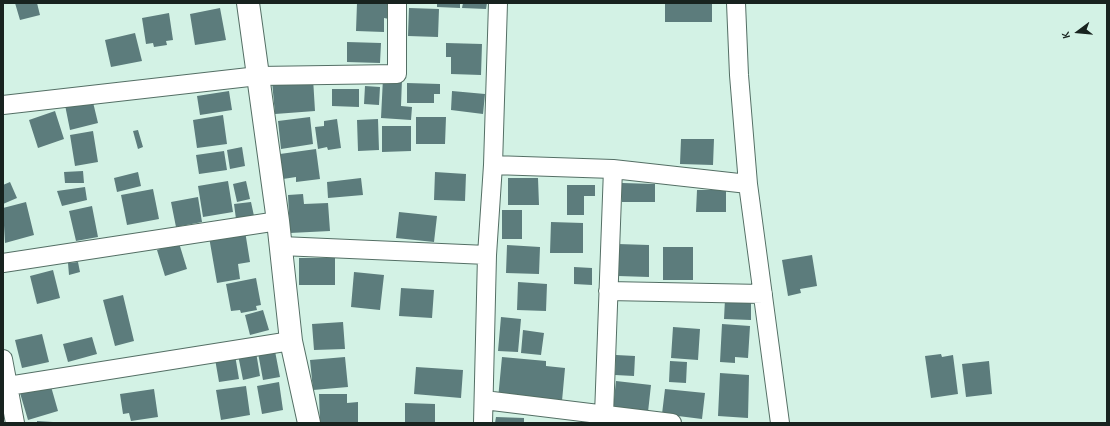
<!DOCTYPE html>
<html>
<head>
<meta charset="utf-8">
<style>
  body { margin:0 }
  #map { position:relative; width:1110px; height:426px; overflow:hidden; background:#d3f2e5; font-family:"Alegreya Sans",sans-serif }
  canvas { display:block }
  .frame { position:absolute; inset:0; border:4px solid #18231f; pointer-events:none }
  .north { position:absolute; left:1058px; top:12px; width:40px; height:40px; -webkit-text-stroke:3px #d3f2e5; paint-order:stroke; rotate:254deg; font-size:11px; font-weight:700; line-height:16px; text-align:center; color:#18231f }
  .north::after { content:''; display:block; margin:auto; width:14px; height:18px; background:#18231f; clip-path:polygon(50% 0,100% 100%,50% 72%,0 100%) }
</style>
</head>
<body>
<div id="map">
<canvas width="1110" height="426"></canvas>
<div class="frame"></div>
<div class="north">K</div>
</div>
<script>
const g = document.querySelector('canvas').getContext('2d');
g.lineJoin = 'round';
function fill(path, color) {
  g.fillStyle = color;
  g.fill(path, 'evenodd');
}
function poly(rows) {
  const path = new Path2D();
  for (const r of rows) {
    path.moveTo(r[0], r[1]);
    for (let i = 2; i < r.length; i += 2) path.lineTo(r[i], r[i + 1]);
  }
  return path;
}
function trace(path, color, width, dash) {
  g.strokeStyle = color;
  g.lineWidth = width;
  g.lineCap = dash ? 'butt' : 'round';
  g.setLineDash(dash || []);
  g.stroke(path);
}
fill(poly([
  [15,3,37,3,40,15,20,20],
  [357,3,389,3,389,19,384,18,384,32,356,31],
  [437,3,460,3,460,8,437,7],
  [463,3,487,3,486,9,462,8],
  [665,3,712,3,712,22,665,22],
  [220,8,226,40,195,45,190,14],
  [409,8,439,9,438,37,408,36],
  [169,13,173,40,166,41,167,45,154,47,153,43,146,44,142,18],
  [135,33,142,61,111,67,105,40],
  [347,42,381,43,380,63,347,62],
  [446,43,482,44,481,75,451,74,451,57,446,57],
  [313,78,315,111,275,114,272,81],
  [383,78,402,79,401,106,412,107,411,120,381,118],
  [407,83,440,84,440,94,434,94,434,103,407,103],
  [365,86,380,87,379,105,364,104],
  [332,89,359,89,359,107,332,106],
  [229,91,232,110,200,115,197,96],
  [452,91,485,94,483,114,451,110],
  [92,98,98,123,70,130,65,105],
  [55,111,64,139,38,148,29,120],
  [223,115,227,144,197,148,193,120],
  [310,117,313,144,281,149,278,121],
  [416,117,446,117,445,144,416,144],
  [337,119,341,148,328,150,327,147,318,149,315,127,324,126,324,121],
  [378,119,379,150,358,151,357,120],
  [382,126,411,126,411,151,382,152],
  [138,130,143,147,138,149,133,131],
  [93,131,98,162,75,166,70,135],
  [681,139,714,139,713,165,680,164],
  [242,147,245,166,230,169,227,150],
  [316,149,320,179,296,182,296,177,283,179,280,154],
  [224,151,227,170,199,174,196,155],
  [83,171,84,183,65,183,64,172],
  [138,172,141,186,117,192,114,178],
  [435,172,466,174,465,201,434,200],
  [361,178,363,195,328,198,327,182],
  [508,178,538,178,539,205,508,205],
  [228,181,233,212,203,217,198,186],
  [246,181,250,199,237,202,233,184],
  [10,182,17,198,3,204,3,185],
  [622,183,655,184,655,202,622,202],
  [567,185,595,185,595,196,584,196,584,215,567,215],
  [85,187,87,200,62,206,57,191],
  [153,189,159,219,127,225,121,195],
  [697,190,726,190,726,212,696,212],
  [303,194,304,204,328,203,330,231,290,233,288,195],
  [198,197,202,222,176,227,171,202],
  [26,202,34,235,5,243,3,208],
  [251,202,254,216,236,219,234,204],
  [92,206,98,237,76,241,69,211],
  [502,210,522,210,522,239,502,239],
  [399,212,437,216,434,242,396,238],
  [551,222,583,223,583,253,550,253],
  [245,231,250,262,238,264,240,279,217,283,209,237],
  [179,243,187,269,165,276,157,250],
  [618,244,649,245,649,277,618,276],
  [507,245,540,247,539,274,506,273],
  [663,247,693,247,693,280,663,280],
  [812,255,817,286,800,289,801,293,788,296,782,260],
  [299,258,335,258,335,285,299,285],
  [78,262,80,272,69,275,68,263],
  [574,267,592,268,592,285,574,284],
  [53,270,60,298,37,304,30,276],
  [354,272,384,275,380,310,351,307],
  [256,278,261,305,256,306,257,310,241,313,240,310,231,311,226,284],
  [518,282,547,284,546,311,517,310],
  [401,288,434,290,432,318,399,316],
  [123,295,134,341,115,346,103,300],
  [725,299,751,300,751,320,724,319],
  [263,310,269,330,250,335,245,315],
  [501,317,521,319,518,352,498,351],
  [343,322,345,349,314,350,312,324],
  [722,324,750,326,748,358,735,357,735,363,720,362],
  [673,327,700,329,698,360,671,358],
  [523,330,544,333,541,355,521,353],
  [42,334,49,362,22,368,15,340],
  [92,337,97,354,68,362,63,344],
  [275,351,280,377,263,380,258,353],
  [256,352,260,376,243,380,238,355],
  [941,354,942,357,953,355,958,394,931,398,925,356],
  [235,355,239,379,219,382,215,359],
  [616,355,635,356,634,376,615,375],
  [345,357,348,387,313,390,310,360],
  [502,357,546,361,546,366,565,368,562,401,498,399],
  [670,361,687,362,686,383,669,382],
  [989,361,992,394,966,397,962,364],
  [416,367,463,370,461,398,414,394],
  [720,373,749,375,748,418,718,416],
  [616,381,651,385,648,412,613,408],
  [279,382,283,410,262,414,257,386],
  [50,383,58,411,28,420,20,393],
  [246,386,250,415,221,420,216,390],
  [154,389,158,417,131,421,129,413,123,414,120,394],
  [665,389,705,393,702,419,662,414],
  [319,394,347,394,347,403,358,402,358,423,320,423],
  [405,403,435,404,435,423,405,423],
  [496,417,524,418,524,423,495,423],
  [37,421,53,422,53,423,37,423]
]), '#5c7c7c');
const street = poly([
  [736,3,739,75,748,184,780,423],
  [3,105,258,76,397,74,397,3],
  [493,165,613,169,748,184],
  [281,246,487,255],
  [3,263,278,221],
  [608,291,763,294],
  [3,359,15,423],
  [8,386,291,341],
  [484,400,672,423],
  [604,415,613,169],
  [483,423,487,255,493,165,498,3]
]);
const secondary = poly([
  [248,3,278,221,291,341,309,423]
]);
trace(street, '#546f65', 20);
trace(secondary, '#546f65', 24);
trace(street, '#fff', 18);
trace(secondary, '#fff', 22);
</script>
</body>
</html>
